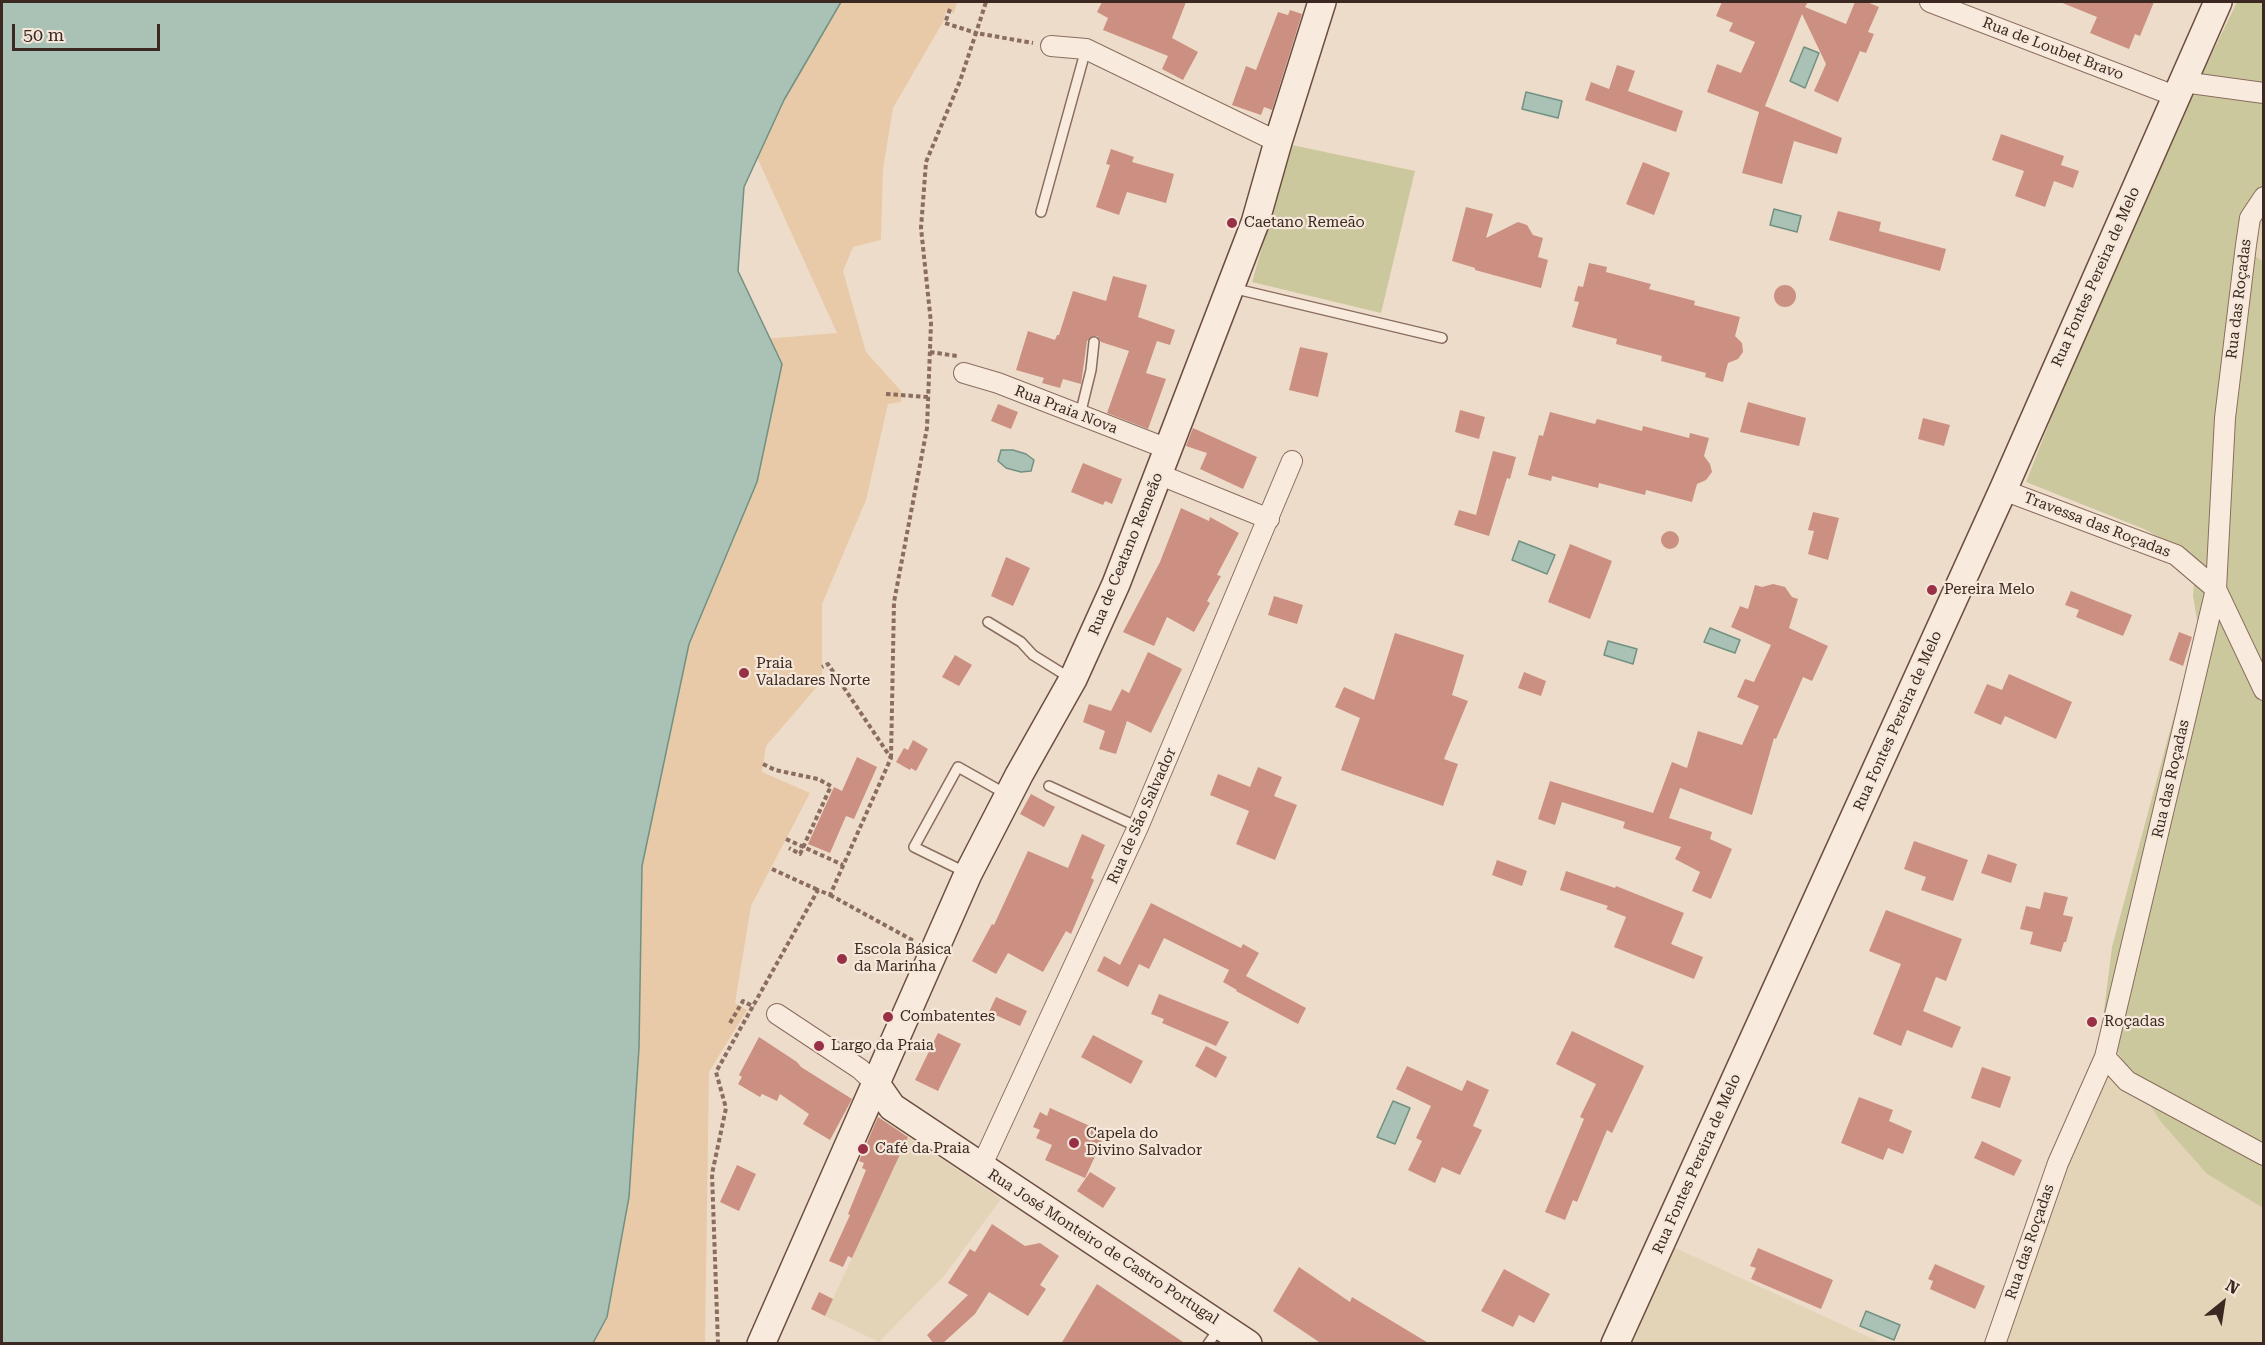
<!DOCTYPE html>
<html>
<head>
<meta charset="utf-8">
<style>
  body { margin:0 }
  #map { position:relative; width:2265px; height:1345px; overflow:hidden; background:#eedcca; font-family:"Roboto Serif",serif }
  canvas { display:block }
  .frame { position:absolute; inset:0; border:3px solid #3b2921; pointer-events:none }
  .north { position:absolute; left:2193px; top:1273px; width:60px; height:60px; -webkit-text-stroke:4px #f5e7d9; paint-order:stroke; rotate:30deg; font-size:16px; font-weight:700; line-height:24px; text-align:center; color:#3b2921 }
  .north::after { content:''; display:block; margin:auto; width:21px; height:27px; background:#3b2921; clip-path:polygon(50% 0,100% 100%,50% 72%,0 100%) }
  .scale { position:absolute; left:12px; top:24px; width:148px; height:27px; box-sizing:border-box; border:3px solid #3b2921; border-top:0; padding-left:8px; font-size:18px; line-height:21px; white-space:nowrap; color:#3b2921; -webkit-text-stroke:4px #f5e7d9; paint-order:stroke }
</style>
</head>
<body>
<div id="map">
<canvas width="2265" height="1345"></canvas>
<div class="frame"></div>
<div class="north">N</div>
<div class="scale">50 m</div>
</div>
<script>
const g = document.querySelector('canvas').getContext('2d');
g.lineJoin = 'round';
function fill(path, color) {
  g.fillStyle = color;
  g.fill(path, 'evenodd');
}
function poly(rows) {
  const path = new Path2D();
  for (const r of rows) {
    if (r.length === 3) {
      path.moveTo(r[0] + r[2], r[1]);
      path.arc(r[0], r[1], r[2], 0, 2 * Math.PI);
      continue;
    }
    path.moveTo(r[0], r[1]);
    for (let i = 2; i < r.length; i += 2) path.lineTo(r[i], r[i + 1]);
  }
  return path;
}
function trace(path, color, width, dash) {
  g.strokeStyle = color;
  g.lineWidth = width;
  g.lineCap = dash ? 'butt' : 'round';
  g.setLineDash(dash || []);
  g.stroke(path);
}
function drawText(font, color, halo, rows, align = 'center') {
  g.font = font + ' "Roboto Serif",serif';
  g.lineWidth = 4.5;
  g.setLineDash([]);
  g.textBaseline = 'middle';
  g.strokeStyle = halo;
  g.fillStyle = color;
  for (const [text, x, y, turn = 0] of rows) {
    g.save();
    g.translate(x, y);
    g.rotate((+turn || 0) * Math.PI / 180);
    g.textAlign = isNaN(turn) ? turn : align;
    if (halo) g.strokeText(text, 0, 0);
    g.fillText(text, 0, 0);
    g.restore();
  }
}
fill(poly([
  [2263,208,2263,262,2244,249],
  [2116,1047,2161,1122,2207,1174,2263,1208,2263,1343,1996,1344,2074,1129],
  [908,1137,1001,1199,944,1276,879,1342,825,1316],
  [1671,1246,1882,1343,1630,1344]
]), '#e3d3b7');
fill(poly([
  [2237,2,2263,2,2263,208,2244,249,2264,262,2263,1208,2207,1174,2161,1122,2122,1061,2103,1018,2112,947,2198,626,2193,596,2196,558,2144,529,2026,482,2123,236],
  [1292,145,1415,171,1381,313,1252,282]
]), '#ccc89d');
fill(poly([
  [730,2,957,2,954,13,946,11,943,22,893,108,883,169,881,240,853,247,843,271,866,352,901,391,901,402,888,404,866,500,822,604,822,681,766,746,762,772,810,793,751,906,735,1003,747,1010,709,1072,705,1343,441,1344,615,755,702,344,837,333,735,109]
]), '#e8caa8');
const water = poly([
  [2,2,841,2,784,100,744,187,738,271,782,364,757,482,689,644,642,866,639,1048,629,1197,607,1317,593,1343,2,1343,2,2],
  [1804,47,1819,53,1805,88,1790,81,1804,47],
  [1526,92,1562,101,1558,118,1522,109,1526,92],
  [1774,209,1801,216,1797,232,1770,225,1774,209],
  [1001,450,1013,450,1026,454,1034,460,1031,471,1021,472,1006,468,998,461,1001,450],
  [1519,541,1555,555,1547,574,1512,560,1519,541],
  [1710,628,1740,640,1735,653,1704,642,1710,628],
  [1608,641,1637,649,1633,664,1604,655,1608,641],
  [1393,1101,1410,1108,1395,1144,1377,1137,1393,1101],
  [1866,1311,1900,1325,1894,1340,1860,1326,1866,1311]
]);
fill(water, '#aac2b6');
trace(water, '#719182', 1.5);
fill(poly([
  [1102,2,1186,2,1172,38,1198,52,1183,80,1162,69,1168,56,1103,30,1108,18,1097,12],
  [1722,2,1808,2,1805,7,1846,24,1855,2,1867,2,1879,7,1868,32,1874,34,1866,53,1860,51,1838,102,1814,91,1826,64,1802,14,1765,106,1842,138,1837,154,1794,141,1782,184,1742,173,1759,112,1707,92,1717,64,1741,73,1755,42,1729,31,1733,23,1716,16],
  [2060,2,2154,2,2140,36,2135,34,2129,49,2090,33,2097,17],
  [1290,10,1302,14,1272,110,1264,107,1261,115,1232,105,1246,66,1256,70,1278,12,1288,15],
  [1617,65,1635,71,1628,91,1683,111,1676,132,1585,100,1591,82,1609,89],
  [2001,134,2064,156,2061,165,2079,171,2073,188,2054,181,2045,207,2015,196,2024,171,1992,160],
  [1111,149,1134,157,1132,162,1174,174,1166,203,1127,192,1119,215,1096,207,1110,165,1106,164],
  [1643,162,1670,173,1654,215,1626,204],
  [1466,207,1493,214,1486,238,1518,222,1527,225,1533,235,1543,238,1538,257,1548,260,1541,288,1475,270,1475,268,1452,261],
  [1838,211,1881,222,1879,231,1946,249,1940,271,1829,240],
  [1589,263,1607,267,1606,272,1651,284,1649,289,1695,301,1694,305,1740,317,1735,336,1742,343,1743,352,1738,359,1728,363,1723,382,1705,377,1706,373,1661,361,1662,356,1616,344,1617,339,1572,327,1579,302,1574,301,1578,286,1583,287],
  [1113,276,1147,285,1138,317,1175,330,1170,345,1157,341,1146,373,1166,379,1148,429,1107,413,1129,351,1101,342,1097,336,1092,336,1087,341,1081,384,1063,379,1060,388,1042,383,1044,378,1016,370,1028,331,1055,340,1057,335,1059,335,1073,291,1106,301],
  [1785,296,11],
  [1300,347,1328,353,1318,397,1289,390],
  [1748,402,1806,418,1799,446,1740,432],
  [998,404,1018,412,1011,429,991,421],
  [1460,410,1485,417,1479,439,1455,432],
  [1550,412,1595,424,1597,419,1642,431,1643,426,1689,438,1690,433,1709,438,1704,456,1710,464,1712,472,1706,480,1697,484,1692,502,1646,490,1645,495,1599,483,1598,488,1552,476,1551,481,1528,475,1539,435,1543,436],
  [1923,418,1950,425,1944,446,1918,439],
  [1193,428,1257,457,1243,489,1200,469,1207,453,1186,446],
  [1493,451,1516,457,1510,479,1507,478,1489,536,1454,525,1459,510,1476,515],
  [1083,463,1122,479,1112,504,1105,501,1103,505,1071,492],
  [1181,508,1209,521,1210,517,1239,533,1217,575,1221,576,1207,601,1210,603,1194,632,1167,617,1154,646,1123,632,1160,562],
  [1813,512,1839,518,1828,560,1808,554,1814,531,1808,530],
  [1670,540,9],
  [1570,544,1612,561,1590,619,1548,602],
  [1006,557,1030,568,1013,606,991,596],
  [1773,584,1785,587,1792,597,1798,599,1789,628,1828,646,1812,681,1803,677,1776,739,1774,738,1752,815,1680,788,1669,818,1712,832,1710,839,1732,849,1711,899,1692,891,1700,872,1675,859,1681,847,1623,828,1625,822,1562,802,1555,825,1538,819,1550,781,1653,813,1672,762,1687,768,1698,731,1742,745,1759,706,1737,697,1745,679,1754,682,1771,645,1731,627,1740,606,1748,609,1755,585,1762,587],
  [2071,591,2132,615,2123,636,2076,617,2079,610,2065,605],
  [1274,596,1303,605,1297,624,1268,615],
  [2179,632,2192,637,2183,666,2169,660],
  [1395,633,1464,655,1452,695,1468,701,1444,759,1458,764,1443,806,1341,770,1360,718,1335,707,1344,687,1374,700],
  [1148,652,1182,669,1151,733,1127,721,1116,754,1099,749,1105,731,1083,722,1089,704,1111,711,1122,689,1129,693],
  [955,655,972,665,959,686,942,677],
  [1524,672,1546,681,1541,696,1518,688],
  [2009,674,2072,702,2056,739,2005,716,2001,725,1974,713,1987,684,2002,690],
  [913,740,928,749,916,771,911,768,910,770,896,762,904,748,908,750],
  [857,757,877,767,854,819,846,816,830,853,808,844,834,787,842,791],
  [1258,767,1282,777,1274,796,1297,805,1275,860,1236,844,1249,811,1210,795,1218,774,1250,787],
  [1031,794,1055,807,1044,827,1020,814],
  [1082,834,1105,845,1091,878,1094,880,1071,934,1066,931,1043,972,1008,953,996,974,972,961,992,924,994,925,1028,851,1068,868],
  [1914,841,1968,860,1953,901,1921,890,1926,877,1904,869],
  [1988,854,2017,864,2011,883,1981,873],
  [1497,860,1527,871,1522,886,1492,875],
  [1566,871,1615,888,1616,886,1684,913,1671,944,1703,957,1694,979,1614,947,1626,917,1606,909,1608,906,1560,890],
  [2044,892,2068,897,2063,915,2073,917,2066,942,2064,942,2061,952,2030,944,2033,932,2020,929,2026,906,2040,909],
  [1151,903,1241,948,1243,944,1259,953,1246,976,1306,1008,1298,1024,1236,991,1237,990,1223,982,1229,970,1164,938,1149,969,1139,964,1128,987,1097,971,1104,956,1120,965],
  [1886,910,1962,939,1946,981,1936,977,1923,1011,1961,1027,1952,1048,1907,1030,1901,1046,1873,1034,1901,964,1869,951],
  [1159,994,1229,1022,1216,1046,1162,1023,1164,1019,1151,1014],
  [996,997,1027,1011,1020,1026,989,1012],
  [1572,1031,1644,1066,1612,1133,1607,1130,1577,1202,1573,1200,1565,1220,1545,1212,1584,1119,1580,1117,1596,1084,1556,1064],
  [938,1033,961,1044,938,1091,915,1080],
  [1093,1035,1143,1061,1131,1084,1081,1057],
  [759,1037,797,1062,801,1067,852,1099,830,1140,803,1124,809,1114,780,1094,777,1101,762,1094,760,1097,738,1084,742,1077,739,1075],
  [1206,1046,1227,1057,1216,1078,1195,1066],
  [1407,1066,1462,1091,1467,1080,1489,1090,1473,1126,1482,1130,1460,1175,1442,1167,1435,1183,1408,1170,1422,1141,1416,1138,1431,1106,1396,1089],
  [1982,1067,2011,1077,2000,1108,1971,1098],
  [1859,1097,1893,1110,1889,1121,1912,1131,1903,1154,1888,1148,1883,1160,1841,1143],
  [1050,1108,1103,1132,1100,1140,1102,1141,1085,1178,1045,1160,1052,1145,1036,1138,1040,1130,1033,1127,1040,1112,1047,1116],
  [878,1117,908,1137,852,1258,848,1256,843,1267,829,1261,850,1215,848,1214,866,1170,862,1168,864,1163,859,1161],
  [1982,1141,2022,1160,2014,1176,1974,1158],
  [737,1165,756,1174,739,1211,720,1202],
  [1090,1172,1116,1188,1103,1208,1077,1191],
  [992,1224,1025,1246,1040,1243,1059,1256,1040,1285,1046,1289,1028,1316,989,1292,975,1314,942,1344,934,1344,927,1335,968,1295,948,1283,970,1249,975,1252],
  [1758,1248,1833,1280,1821,1309,1751,1279,1756,1268,1750,1266],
  [1935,1264,1985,1286,1975,1309,1930,1289,1933,1281,1928,1279],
  [1299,1267,1350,1302,1352,1297,1430,1344,1322,1344,1273,1311],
  [1504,1269,1550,1294,1534,1323,1519,1315,1513,1327,1481,1311],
  [1097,1284,1186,1344,1061,1344],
  [819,1292,833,1299,825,1316,811,1309]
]), '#cb9081');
const lane = poly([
  [1041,212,1086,49],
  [1232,288,1442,338],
  [1080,415,1091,370,1094,342],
  [988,622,1021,642,1033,655,1070,678],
  [1049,786,1138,827],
  [967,873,914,847,958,767,1006,794],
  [1208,1344,1220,1327]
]);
const street = poly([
  [1930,2,2175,96],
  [1051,46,1086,49,1278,142],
  [2183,82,2264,93],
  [964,373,998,383,1168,449],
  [1158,474,1269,519],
  [2003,490,2176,555,2216,589,2264,690],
  [777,1014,860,1069,876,1084],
  [2105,1057,2127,1081,2264,1155],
  [981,1167,1138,827,1292,461],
  [1995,1344,2058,1163,2105,1057,2216,589,2225,418,2246,245,2250,218,2264,197]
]);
const secondary = poly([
  [876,1084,892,1107,1248,1344],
  [761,1344,968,874,1019,775,1073,679,1116,584,1255,223,1278,142,1322,2],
  [1615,1344,2003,490,2218,2]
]);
trace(lane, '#8a6d5e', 12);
trace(street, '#8a6d5e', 22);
trace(secondary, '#6c4e41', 30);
trace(poly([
  [950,9,945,23,976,33,986,2],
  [930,352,957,356],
  [886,394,928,397],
  [891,758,894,602,927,428,931,323,921,228,926,162,960,81,976,33,1033,43],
  [763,764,775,770,818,779,831,786,800,854,789,848],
  [786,839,843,865],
  [772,869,818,890],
  [830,895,914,941],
  [730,1023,743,1001,754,1007],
  [718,1344,712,1174,726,1108,716,1072,818,890,830,895,891,758,828,664,822,667]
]), '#8a6d5e', 4, [4.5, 3]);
trace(lane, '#f8ebdd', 9);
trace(street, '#f8ebdd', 20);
trace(secondary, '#f8ebdd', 27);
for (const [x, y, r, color] of [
  [1232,223,6,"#983046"],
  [1932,590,6,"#983046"],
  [744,673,6,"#983046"],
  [842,959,6,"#983046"],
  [888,1017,6,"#983046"],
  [2092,1022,6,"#983046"],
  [819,1046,6,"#983046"],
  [1074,1143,6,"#983046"],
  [863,1149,6,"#983046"]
]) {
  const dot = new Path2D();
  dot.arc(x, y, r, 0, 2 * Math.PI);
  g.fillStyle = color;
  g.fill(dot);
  trace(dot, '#f5e7d9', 2);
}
drawText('15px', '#3b2921', '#f5e7d9', [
  ["Rua de Loubet Bravo",2053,49,21],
  ["Rua Fontes Pereira de Melo",2096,277,-66],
  ["Rua das Roçadas",2239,299,-83],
  ["Rua Praia Nova",1066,410,21],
  ["Travessa das Roçadas",2097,525,21],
  ["Rua de Ceatano Remeão",1126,554,-68],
  ["Rua Fontes Pereira de Melo",1898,721,-66],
  ["Rua das Roçadas",2171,779,-77],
  ["Rua de São Salvador",1142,816,-66],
  ["Rua Fontes Pereira de Melo",1697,1164,-66],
  ["Rua das Roçadas",2030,1242,-71],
  ["Rua José Monteiro de Castro Portugal",1103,1247,33]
]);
drawText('15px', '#3b2921', '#f5e7d9', [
  ["Caetano Remeão",1244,223],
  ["Pereira Melo",1944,590],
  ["Praia",756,664],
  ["Valadares Norte",756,681],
  ["Escola Básica",854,950],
  ["da Marinha",854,967],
  ["Combatentes",900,1017],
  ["Roçadas",2104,1022],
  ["Largo da Praia",831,1046],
  ["Capela do",1086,1134],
  ["Divino Salvador",1086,1151],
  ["Café da Praia",875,1149]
], 'left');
</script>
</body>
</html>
